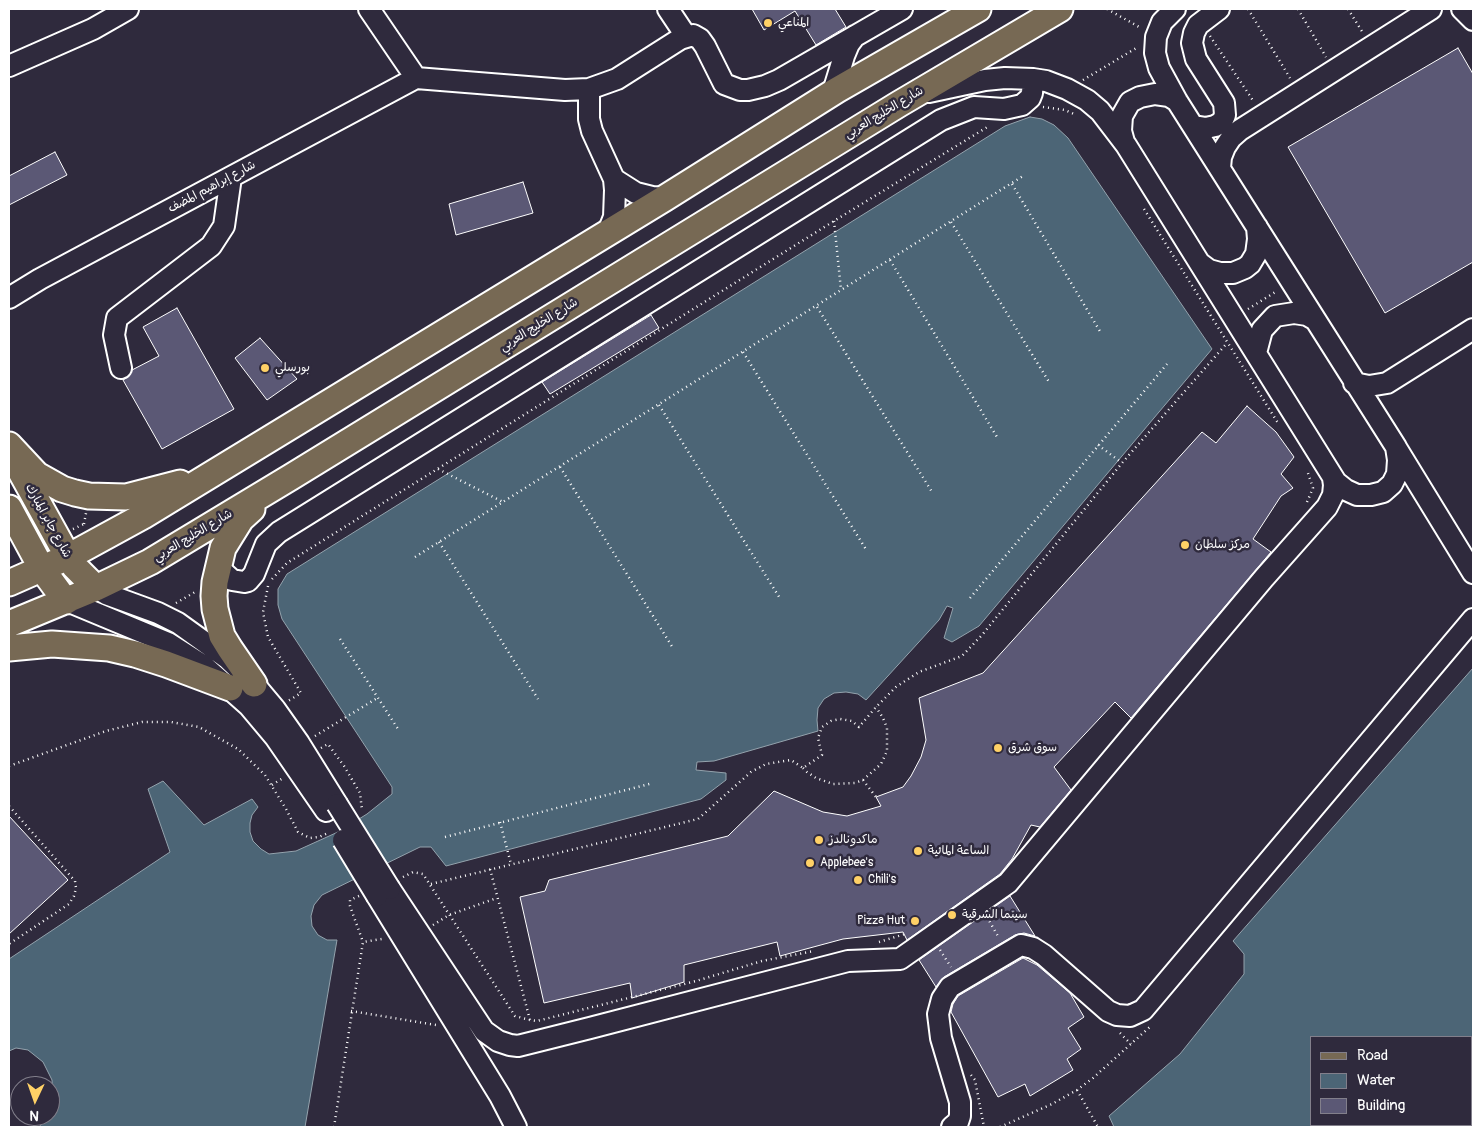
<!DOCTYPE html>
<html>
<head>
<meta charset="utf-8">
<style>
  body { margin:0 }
  #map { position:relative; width:1482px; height:1136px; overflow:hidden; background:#2f2a3d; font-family:Pangolin,sans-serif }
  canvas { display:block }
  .frame { position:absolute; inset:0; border:10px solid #fff; pointer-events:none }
  .legend { position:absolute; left:1310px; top:1036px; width:162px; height:90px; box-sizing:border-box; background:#2f2a3d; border:1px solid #827f8b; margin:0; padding:6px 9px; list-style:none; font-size:15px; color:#fff }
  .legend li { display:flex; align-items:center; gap:10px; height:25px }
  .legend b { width:25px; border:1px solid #827f8b }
  .north { position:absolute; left:10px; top:1076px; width:50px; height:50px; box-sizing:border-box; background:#2f2a3d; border:1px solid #827f8b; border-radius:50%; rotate:183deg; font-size:14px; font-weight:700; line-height:20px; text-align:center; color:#fff }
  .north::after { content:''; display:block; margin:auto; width:18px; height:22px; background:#ffd166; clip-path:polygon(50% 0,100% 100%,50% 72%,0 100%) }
</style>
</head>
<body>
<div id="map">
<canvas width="1482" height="1136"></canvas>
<div class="frame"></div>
<ul class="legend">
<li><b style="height:6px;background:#776954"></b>Road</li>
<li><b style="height:14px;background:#4c6576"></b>Water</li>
<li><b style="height:14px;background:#5b5875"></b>Building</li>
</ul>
<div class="north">N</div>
</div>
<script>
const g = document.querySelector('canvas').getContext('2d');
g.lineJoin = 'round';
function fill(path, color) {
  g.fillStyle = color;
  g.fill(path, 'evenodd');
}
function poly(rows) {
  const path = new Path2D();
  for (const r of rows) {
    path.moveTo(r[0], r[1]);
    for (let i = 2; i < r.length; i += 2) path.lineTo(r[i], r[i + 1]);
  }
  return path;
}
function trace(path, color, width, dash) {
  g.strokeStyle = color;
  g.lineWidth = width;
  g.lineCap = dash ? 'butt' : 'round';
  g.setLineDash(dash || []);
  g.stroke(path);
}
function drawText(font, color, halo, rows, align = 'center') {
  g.font = font + ' Pangolin,"Playpen Sans Arabic",sans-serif';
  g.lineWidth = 5;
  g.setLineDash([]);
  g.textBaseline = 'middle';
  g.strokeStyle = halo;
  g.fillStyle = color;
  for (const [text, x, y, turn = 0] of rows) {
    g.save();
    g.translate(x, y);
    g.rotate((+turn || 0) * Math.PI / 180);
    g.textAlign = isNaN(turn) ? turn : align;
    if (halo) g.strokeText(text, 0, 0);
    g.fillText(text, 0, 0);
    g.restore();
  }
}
const water = poly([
  [1030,117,1042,119,1054,125,1068,138,1212,349,979,626,952,642,944,638,953,608,947,606,939,620,866,700,858,694,846,692,834,693,824,699,818,708,817,720,818,731,714,761,697,762,696,770,726,773,726,780,701,799,446,866,431,847,420,847,322,895,314,905,311,916,312,926,318,935,327,940,337,940,305,1127,39,1127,48,1116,50,1116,53,1101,52,1080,43,1062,28,1050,16,1048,9,1051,9,959,170,852,148,789,163,781,204,825,252,799,258,807,252,815,250,823,250,832,253,841,261,849,269,854,296,851,338,832,367,814,392,794,392,787,282,619,278,605,278,589,287,574,1005,126,1030,117],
  [1473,668,1473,1127,1114,1127,1109,1116,1180,1054,1244,974,1244,954,1233,941,1473,668],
  [1311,1037,1471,1037,1471,1125,1311,1125,1311,1037]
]);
fill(water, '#4c6576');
trace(water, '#94a3ad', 1);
const building = poly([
  [752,9,835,9,846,27,816,45,795,11,764,30,752,9],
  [1458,48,1473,74,1473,262,1385,313,1288,147,1458,48],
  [55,152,67,175,9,205,9,176,55,152],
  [523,182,533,213,456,235,449,204,523,182],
  [177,308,234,409,162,449,123,380,129,376,132,370,159,356,143,327,177,308],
  [651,315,659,328,550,394,542,382,651,315],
  [260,338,297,379,267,400,235,358,260,338],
  [1247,406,1276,432,1294,457,1281,474,1293,488,1281,496,1253,539,1271,552,1131,718,1115,702,1054,767,1071,790,1040,827,1031,825,1012,859,1000,874,907,940,903,932,843,939,780,956,777,942,684,965,684,982,632,998,630,983,544,1003,520,897,545,891,549,880,728,836,774,791,823,812,847,816,881,806,876,797,903,787,911,776,921,757,926,740,919,698,983,673,1202,432,1216,443,1247,406],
  [9,816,68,880,9,934,9,816],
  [1010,896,1035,936,1024,933,1015,935,944,977,936,987,919,960,1010,896],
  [1023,958,1037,965,1070,993,1084,1017,1068,1028,1081,1049,1067,1059,1073,1070,1030,1096,1025,1084,998,1097,951,1012,953,1004,958,996,1023,958]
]);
fill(building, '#5b5875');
trace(building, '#fff', 1);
const minor = poly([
  [369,9,416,78,565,90,589,89,617,79,680,39,693,35,700,39,705,46,724,84,740,90,748,90,765,86,779,80,902,9],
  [668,9,686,36],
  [1462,9,1473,20],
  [9,66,93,29,128,9],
  [589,89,589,119,592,131,614,179,615,190,614,217,608,232],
  [833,92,844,56,849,44,855,36],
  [929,92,985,80,1005,78,1033,79,1046,81,1067,89,1087,100,1100,111,1126,145,1336,482,1346,490,1357,495,1371,495,1383,492,1392,484,1397,474,1398,460,1396,447,1177,101,1159,68,1155,53,1156,37,1162,22,1175,9],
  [1194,126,1206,128,1215,126,1222,122,1225,115,1224,103,1196,59,1192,43,1194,33,1198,25,1219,9],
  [1124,142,1121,131,1122,116,1130,102,1140,97,1155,94,1169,96,1177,101],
  [1220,168,1221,157,1225,147,1231,138,1240,130,1431,9],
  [614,179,636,193,652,197,665,198],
  [1201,264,1209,270,1220,273,1233,273,1245,268,1250,264,1256,254,1258,239,1257,227],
  [9,298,40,279,416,78],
  [1256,353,1262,330,1275,316,1294,313,1307,315,1314,319],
  [121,368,114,335,117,318,211,246,224,226,231,177],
  [1354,383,1369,386,1387,383,1473,329],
  [1397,449,1473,573],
  [219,563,222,571,232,580,244,582,248,581,254,574,266,544,279,532,941,120,974,107,1004,109,1022,105,1030,98,1032,93,1033,79],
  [96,588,106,594,158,613,178,623,228,659,254,684,275,709,299,743,337,804],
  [67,601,168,643,204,666,249,706,275,737,326,811],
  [390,889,484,1031,498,1041,510,1045,518,1046,590,1028,848,961,900,959,1008,883,1264,578,1327,507,1333,495,1334,485,1333,478],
  [377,896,500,1096,516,1127],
  [952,1127,958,1122,960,1116,960,1102,941,1038,938,1014,942,999,950,987,1021,945,1033,948,1044,955,1108,1011,1117,1015,1130,1016,1143,1010,1473,619]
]);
const major = poly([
  [9,445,37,475,62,489,75,493,89,496,126,497,180,483],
  [16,463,68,557,75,567,96,588],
  [9,508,42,569,59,592,67,601],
  [252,509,241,519,223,548,215,582,214,596,215,609,222,636,230,649,254,684],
  [9,583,68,557,143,516,665,198,837,90,978,9],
  [9,624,96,588,150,562,291,477,899,104,1060,9],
  [9,648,52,644,109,648,135,654,166,664,230,688]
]);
trace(minor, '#fff', 24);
trace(major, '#fff', 29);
trace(poly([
  [1107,9,1141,28],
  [1248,9,1290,78],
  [1298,9,1326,57],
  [1348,9,1363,33],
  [1210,36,1254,102],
  [1083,80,1138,47],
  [1043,107,1065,110,1076,115],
  [1012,184,1101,333],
  [1144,209,1278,423],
  [834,221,841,290],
  [951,222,1049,382],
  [890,260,997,437],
  [817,307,932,492],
  [1248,309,1277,291],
  [743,352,867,551],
  [659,405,781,600],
  [1098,445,1122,463],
  [560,467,673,648],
  [438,469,503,502],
  [1307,502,1313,488,1307,470],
  [84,524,86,513],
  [73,529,84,524,86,525],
  [439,542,538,699],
  [415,557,1023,176],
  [272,579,287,563,834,221,989,126],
  [268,586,263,612,268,637,301,693,288,701],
  [970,598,1167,364],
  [176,603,195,592],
  [340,639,398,729],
  [315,736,379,697],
  [321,748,328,744,344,766,360,793,362,810],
  [9,766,106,731,142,722,171,722,199,727,238,749,265,775,286,809,298,832,310,838,319,837,328,833],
  [803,768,807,772,816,778,833,784,855,783,863,780,876,797],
  [863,780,881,764,887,751,887,728,883,718,876,707],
  [272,785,283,778],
  [9,806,75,881,76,888,74,896,69,904,9,944],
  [500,822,511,864],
  [445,837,653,783],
  [490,869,530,1020],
  [403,877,413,872,423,874,515,1016,530,1020,537,1021,696,981,762,961,814,951],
  [431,884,698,819,751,772,766,764,791,760,803,768,822,755,818,738,822,727,831,721,840,719,852,721,859,727,876,707,896,687,919,672,962,656,982,635,1122,463,1227,343],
  [359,896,350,900,350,906,363,942],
  [987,917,999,938],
  [433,925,449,915,497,898],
  [879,942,905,934],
  [940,950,951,967],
  [351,1011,436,1025],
  [1120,1033,1131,1044],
  [971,1075,975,1080,984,1127],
  [1077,1090,1098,1127],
  [334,1127,363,942,382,939],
  [1000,1127,1052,1104,1077,1090,1093,1078,1152,1025]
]), '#fff', 2.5, [1, 4]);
trace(minor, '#2f2a3d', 20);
trace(major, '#776954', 25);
const minorBridge = poly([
  [337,804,390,889],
  [343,840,377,896]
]);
trace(minorBridge, '#fff', 24, []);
trace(minorBridge, '#2f2a3d', 20);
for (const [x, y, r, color] of [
  [768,23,5,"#ffd166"],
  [265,368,5,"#ffd166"],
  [1185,545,5,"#ffd166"],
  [998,748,5,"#ffd166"],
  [819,840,5,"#ffd166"],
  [918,851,5,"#ffd166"],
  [810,863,5,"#ffd166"],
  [858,880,5,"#ffd166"],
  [952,915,5,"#ffd166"],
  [915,921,5,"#ffd166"]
]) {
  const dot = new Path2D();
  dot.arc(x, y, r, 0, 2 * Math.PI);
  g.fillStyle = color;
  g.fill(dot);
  trace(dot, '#2f2a3d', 2);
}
drawText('12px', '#fff', '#2f2a3d', [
  ["المناعي",778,23],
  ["بورسلي",275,368],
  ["مركز سلطان",1195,545],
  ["سوق شرق",1008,748],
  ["ماكدونالدز",829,840],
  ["الساعة المائية",928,851],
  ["Applebee's",820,863],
  ["Chili's",868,880],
  ["سينما الشرقية",962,915],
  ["Pizza Hut",905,921,"right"]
], 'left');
drawText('12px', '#fff', '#2f2a3d', [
  ["شارع الخليج العربي",884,113,-31],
  ["شارع إبراهيم المضف",212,187,-28],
  ["شارع الخليج العربي",539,325,-32],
  ["شارع جابر المبارك",48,521,61],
  ["شارع الخليج العربي",193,536,-31]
]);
</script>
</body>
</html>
